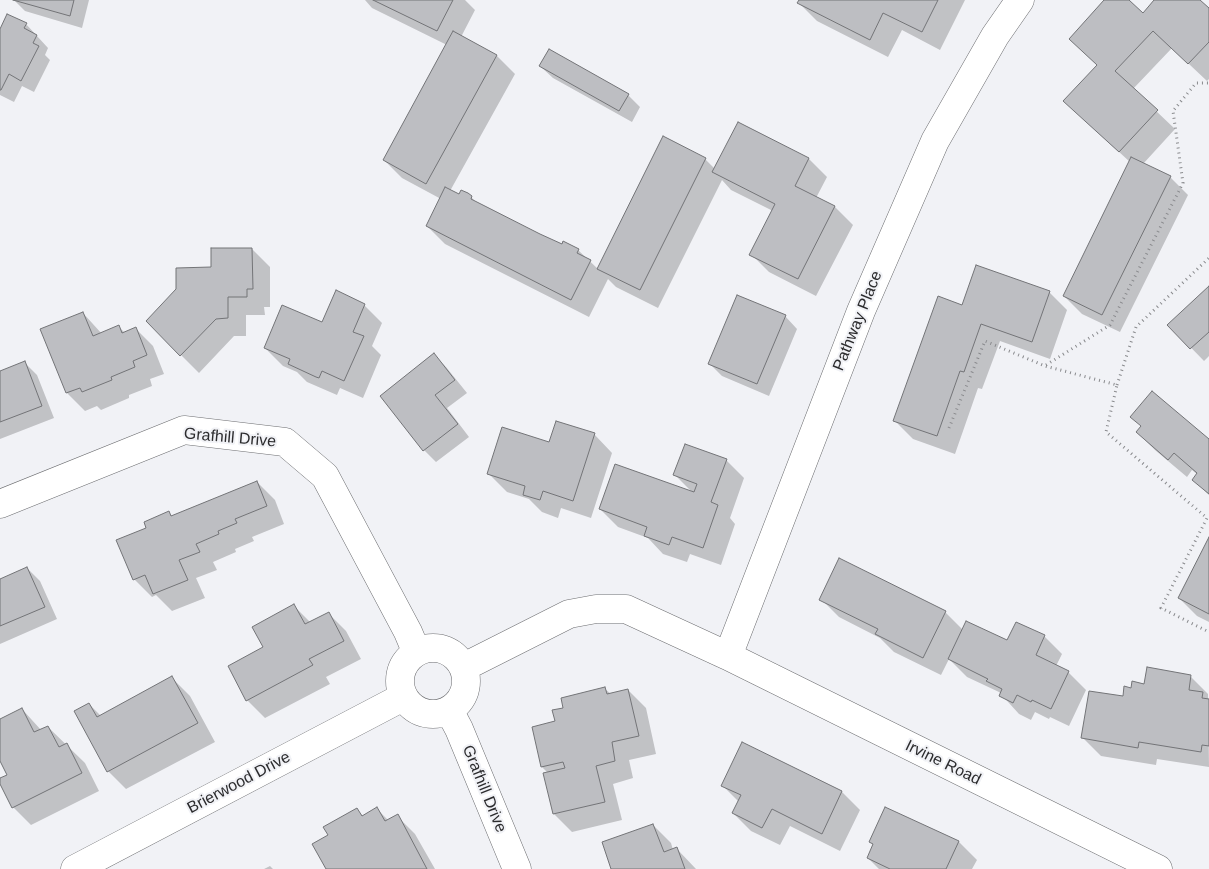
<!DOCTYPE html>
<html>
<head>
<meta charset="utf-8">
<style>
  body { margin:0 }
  canvas { display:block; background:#f1f2f6 }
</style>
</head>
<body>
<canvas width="1209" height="869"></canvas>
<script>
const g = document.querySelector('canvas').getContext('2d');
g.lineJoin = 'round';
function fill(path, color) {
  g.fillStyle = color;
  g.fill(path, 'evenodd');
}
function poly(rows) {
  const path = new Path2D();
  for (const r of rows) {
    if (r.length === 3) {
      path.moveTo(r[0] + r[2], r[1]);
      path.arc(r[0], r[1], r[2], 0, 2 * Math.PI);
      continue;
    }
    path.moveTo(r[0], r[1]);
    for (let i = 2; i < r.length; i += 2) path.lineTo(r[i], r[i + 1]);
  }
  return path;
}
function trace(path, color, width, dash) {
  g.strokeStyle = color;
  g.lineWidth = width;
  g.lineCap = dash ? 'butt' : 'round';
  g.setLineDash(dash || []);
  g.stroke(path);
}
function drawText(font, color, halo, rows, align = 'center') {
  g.font = font + ' Arial,sans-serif';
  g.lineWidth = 4;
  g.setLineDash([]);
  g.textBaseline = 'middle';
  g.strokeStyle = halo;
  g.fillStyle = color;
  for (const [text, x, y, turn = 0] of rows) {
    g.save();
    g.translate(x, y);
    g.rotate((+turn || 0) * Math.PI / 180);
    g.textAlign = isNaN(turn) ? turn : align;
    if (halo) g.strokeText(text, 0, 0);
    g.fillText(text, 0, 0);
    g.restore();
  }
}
fill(poly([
  [14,0,89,0,82,28,25,11],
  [365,0,465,0,475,10,461,37,497,56,515,74,450,191,459,196,471,197,478,204,562,246,578,250,598,269,705,159,715,169,738,124,809,159,827,177,816,198,835,207,853,225,816,296,769,272,751,254,773,211,731,190,722,180,658,308,616,287,608,279,589,317,445,244,427,226,441,199,402,178,384,160,447,45,372,8],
  [800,0,965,0,940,50,902,30,888,57,817,21,799,3],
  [1106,0,1127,0,1143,14,1156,0,1199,0,1209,10,1209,79,1207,81,1172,48,1133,89,1175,129,1143,164,1170,177,1188,195,1120,332,1082,314,1064,296,1130,162,1083,119,1098,66,1070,39],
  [26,24,48,48,45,55,50,60,34,92,22,86,14,102,0,95,0,31],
  [540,66,628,95,640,107,632,122,553,78],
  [252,249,270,267,270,307,264,307,265,315,246,315,246,336,234,336,199,373,147,321,178,290,213,269],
  [1209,288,1209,356,1204,361,1169,325],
  [1049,292,1067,310,1050,359,1000,341,982,389,978,388,955,454,913,439,895,421,963,307],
  [364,305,382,323,372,346,381,355,363,398,340,388,337,395,307,382,297,372,283,366,265,348],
  [83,313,102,334,119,327,125,333,135,328,153,346,164,374,150,379,152,386,129,395,129,398,101,410,97,406,85,411,67,393,42,329],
  [785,316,797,329,769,396,722,376,710,364],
  [434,355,446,367,467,393,447,408,469,437,436,462,424,450],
  [25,363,37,375,54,418,0,439,0,373],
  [1137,432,1209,440,1209,495,1194,480,1198,475,1192,470,1187,477,1155,450],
  [594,434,612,453,591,518,561,508,558,518,542,512,529,499,507,492,489,474,550,443],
  [726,460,744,478,730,518,735,524,721,565,690,554,687,562,663,554,648,538,618,527,600,509,693,493,675,475],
  [257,482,275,500,284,524,252,537,254,541,235,549,236,552,213,562,217,570,196,578,205,598,172,611,156,595,152,597,134,579,148,528,169,513,173,517],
  [1209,540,1209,622,1197,616,1179,598],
  [27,568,40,581,57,619,0,644,0,580],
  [821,599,945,612,963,630,1008,642,1044,636,1062,654,1056,666,1068,672,1086,690,1069,726,1050,717,1049,719,1035,712,1031,720,1019,714,999,692,967,677,949,659,941,675,894,652,880,638,839,617],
  [294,606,311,623,328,613,346,631,361,659,326,677,330,684,265,718,247,700,265,648],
  [1190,676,1208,694,1209,767,1157,759,1156,765,1101,756,1083,738,1132,689],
  [172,678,190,696,215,742,126,789,108,771,76,712,89,704,101,716],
  [605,689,611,694,628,690,646,708,656,754,629,760,633,778,613,784,622,820,572,832,554,814,548,773,542,767,533,728,557,722,565,708],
  [22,709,41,730,48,727,85,763,99,791,31,825,13,807,0,781,8,776,0,758,0,720],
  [742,744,842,792,860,810,840,851,790,826,780,845,751,831,733,813,739,802,722,785],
  [377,809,389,821,397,816,415,834,435,869,327,869,329,835,357,810,363,816],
  [886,809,959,842,977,860,972,869,879,869,868,858,874,845,871,842],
  [653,825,671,843,673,850,677,849,696,869,613,869],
  [270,866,273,869,264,869]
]), '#0003');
const building = poly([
  [13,0,74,0,70,16,13,0],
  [373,0,453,0,437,31,373,0],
  [799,0,938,0,922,32,883,13,870,40,797,3,799,0],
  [1104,0,1129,0,1143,13,1154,0,1200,0,1209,8,1209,42,1188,64,1153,31,1115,71,1158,110,1119,152,1063,101,1097,65,1069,39,1104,0],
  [7,14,27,23,24,28,37,35,33,43,39,46,21,81,9,74,1,90,0,90,0,29,7,14],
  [453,31,497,55,426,184,383,160,453,31],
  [549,49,629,94,619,111,539,66,549,49],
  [738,122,809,158,795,186,835,206,798,279,749,255,775,204,712,172,738,122],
  [663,136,706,158,640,290,597,269,663,136],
  [1131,157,1171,176,1102,315,1063,296,1131,157],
  [445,187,459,194,461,190,468,193,472,196,471,199,540,234,562,244,563,241,579,249,577,253,591,260,571,300,426,226,445,187],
  [211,248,252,248,253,289,247,289,247,297,228,297,228,318,216,319,180,356,146,321,176,289,176,268,211,267,211,248],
  [976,265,1050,291,1032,342,981,324,964,372,960,371,937,436,893,421,938,296,962,305,976,265],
  [1209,286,1209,332,1190,349,1167,325,1209,286],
  [336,290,365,304,353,332,364,336,344,381,322,371,319,378,316,377,288,364,290,359,264,348,282,305,322,322,336,290],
  [737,295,786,315,757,384,708,364,737,295],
  [83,312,93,336,119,325,122,333,136,327,147,355,133,361,135,367,111,377,112,380,82,392,80,388,66,393,40,329,83,312],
  [434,353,455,380,435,395,458,424,423,451,380,396,434,353],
  [25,361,42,406,0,422,0,371,25,361],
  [1152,391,1209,439,1209,494,1192,480,1197,473,1174,453,1168,460,1136,432,1141,426,1130,417,1152,391],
  [556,421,595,433,573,501,543,491,540,500,523,495,525,486,487,474,502,427,549,442,556,421],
  [685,444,727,459,711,502,718,505,703,548,672,537,669,545,644,536,647,527,599,509,615,464,694,492,697,484,673,475,685,444],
  [257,481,267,506,235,519,237,523,218,531,219,534,196,544,200,552,179,560,188,580,153,594,145,575,133,580,116,540,146,528,144,522,169,511,171,516,257,481],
  [1209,537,1209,614,1178,598,1209,537],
  [839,558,946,611,923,658,875,634,878,629,819,600,839,558],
  [27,567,45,607,0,626,0,579,27,567],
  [294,604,305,624,329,612,344,641,309,659,313,665,246,701,228,666,263,647,252,627,294,604],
  [966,621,1007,640,1016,622,1045,635,1036,655,1069,671,1051,709,1032,700,1031,702,1017,695,1013,703,999,696,1002,689,986,681,988,679,948,659,966,621],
  [1147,667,1191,675,1189,690,1203,692,1202,698,1209,699,1209,746,1202,745,1201,752,1139,742,1138,748,1081,738,1089,691,1123,696,1124,686,1131,688,1132,681,1144,684,1147,667],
  [172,676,198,723,107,772,74,711,89,703,97,717,172,676],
  [605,687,607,694,628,689,639,736,612,742,615,761,596,766,605,802,553,814,543,773,565,768,563,762,541,767,532,727,555,721,552,710,563,708,561,698,605,687],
  [22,708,34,732,48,726,59,747,67,743,82,773,12,808,0,784,0,778,7,775,0,761,0,719,22,708],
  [742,742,842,791,822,834,772,809,762,828,732,813,741,795,721,786,742,742],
  [377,807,385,821,398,814,427,869,326,869,312,844,328,835,323,827,357,808,362,816,377,807],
  [885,807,959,841,946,869,890,869,867,858,873,844,869,842,885,807],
  [653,824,664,852,677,847,685,869,611,869,602,842,653,824]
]);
fill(building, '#bdbec2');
trace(building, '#737477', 1);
const minor = poly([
  [0,504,184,430,285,442,325,476,408,632,416,651],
  [433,681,33],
  [728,656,861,311,935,141,995,36,1020,0],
  [464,667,569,614,596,609,626,609,728,656,1158,869],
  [449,710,459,729,517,869],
  [75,869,403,697]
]);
trace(minor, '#6d6e71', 29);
trace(poly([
  [1046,365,1110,325,1183,183,1173,111,1196,83,1209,83],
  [1117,385,1136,327,1209,258],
  [949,428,985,341,1045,366,1117,385,1106,432,1207,518,1161,608,1209,632]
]), '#898a8d', 3, [1, 4]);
trace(minor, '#fff', 28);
drawText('16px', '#2c2c2e', '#f1f2f6', [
  ["Pathway Place",858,321,-68],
  ["Grafhill Drive",230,438,5],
  ["Irvine Road",943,763,26],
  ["Brierwood Drive",239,783,-28],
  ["Grafhill Drive",484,789,68]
]);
</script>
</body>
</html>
